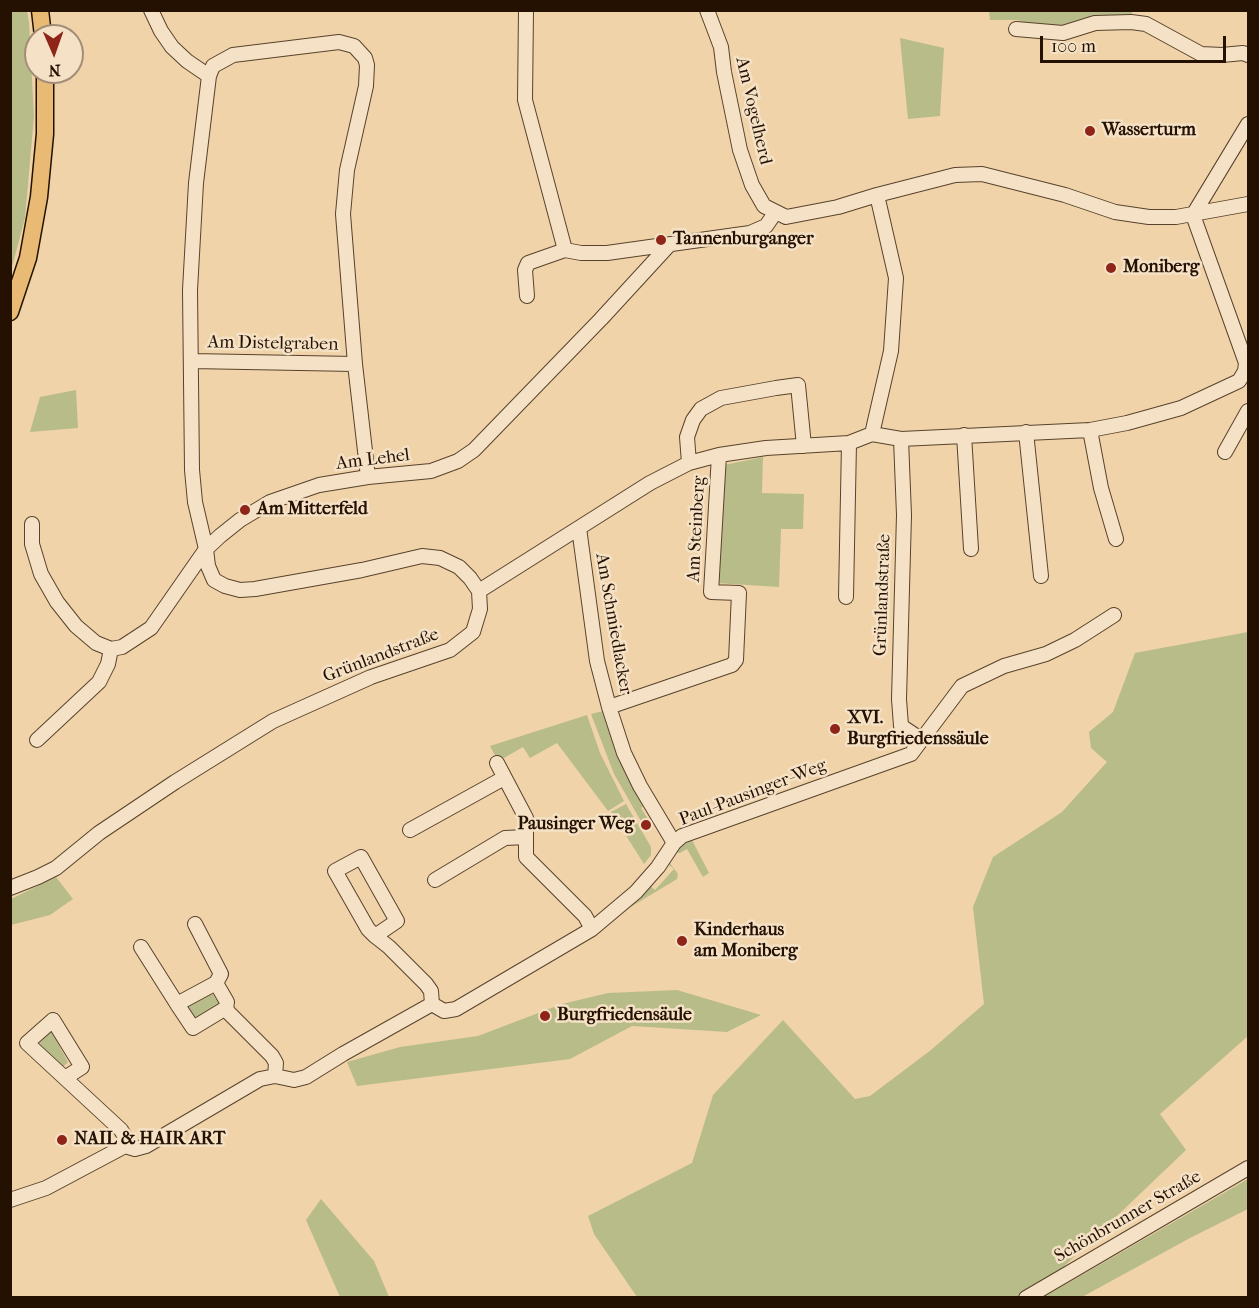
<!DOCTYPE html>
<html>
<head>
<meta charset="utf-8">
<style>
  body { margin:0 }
  #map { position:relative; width:1259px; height:1308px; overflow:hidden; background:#f0d3a8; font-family:"IM FELL French Canon",serif }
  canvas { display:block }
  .frame { position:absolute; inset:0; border:12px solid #251102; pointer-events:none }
  .north { position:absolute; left:24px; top:24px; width:60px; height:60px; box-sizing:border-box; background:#f5e2c6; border:2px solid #a28e78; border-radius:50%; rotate:178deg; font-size:16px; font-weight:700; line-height:24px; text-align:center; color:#251102 }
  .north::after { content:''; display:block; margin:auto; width:21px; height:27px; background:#8f2418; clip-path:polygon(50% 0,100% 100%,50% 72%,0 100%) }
  .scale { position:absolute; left:1040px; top:36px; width:186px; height:27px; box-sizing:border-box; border:3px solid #251102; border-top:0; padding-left:8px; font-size:18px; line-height:21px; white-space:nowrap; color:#251102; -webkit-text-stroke:4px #f5e2c6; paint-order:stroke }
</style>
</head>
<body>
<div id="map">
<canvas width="1259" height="1308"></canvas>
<div class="frame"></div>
<div class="north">N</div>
<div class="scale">100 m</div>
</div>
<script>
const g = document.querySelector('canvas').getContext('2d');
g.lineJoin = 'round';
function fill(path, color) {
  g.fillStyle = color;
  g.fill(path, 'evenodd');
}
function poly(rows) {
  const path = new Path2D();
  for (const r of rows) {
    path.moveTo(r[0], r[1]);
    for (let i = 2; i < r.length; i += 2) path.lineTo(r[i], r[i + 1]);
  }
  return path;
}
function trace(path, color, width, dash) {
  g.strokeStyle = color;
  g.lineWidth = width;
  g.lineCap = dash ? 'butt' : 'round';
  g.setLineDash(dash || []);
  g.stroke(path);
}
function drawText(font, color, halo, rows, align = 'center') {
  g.font = font + ' "IM FELL French Canon",serif';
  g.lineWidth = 5;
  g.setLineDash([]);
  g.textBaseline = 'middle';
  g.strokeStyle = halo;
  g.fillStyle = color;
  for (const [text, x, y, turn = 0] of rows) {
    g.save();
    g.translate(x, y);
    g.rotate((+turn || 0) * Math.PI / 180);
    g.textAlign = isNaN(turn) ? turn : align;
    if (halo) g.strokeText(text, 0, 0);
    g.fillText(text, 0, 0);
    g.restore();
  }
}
fill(poly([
  [11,10,27,11,29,22,34,116,25,218,11,271],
  [989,11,1132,11,1132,18,1105,17,1082,20,1064,26,1046,28,1017,20,990,20],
  [900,38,944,48,940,116,908,119],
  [76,390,78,428,30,432,40,397],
  [763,457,762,493,804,494,803,529,781,529,779,587,716,583,724,465],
  [1248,632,1248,1036,1160,1114,1186,1150,1032,1297,637,1297,594,1234,588,1216,692,1163,713,1095,783,1020,855,1099,870,1096,931,1050,984,1004,973,907,993,857,1062,812,1107,762,1091,748,1089,732,1113,712,1135,653],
  [603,711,617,751,646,804,641,808,652,826,646,830,614,774,591,714],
  [587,715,600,753,624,801,608,811,557,743,530,758,523,747,504,758,497,759,490,746],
  [626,804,651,847,651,855,644,864,611,812],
  [692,840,709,873,703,877,687,849,680,853,674,852,681,842,685,844],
  [669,862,678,874,677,879,629,908,649,885,655,890,674,869,668,864],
  [56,877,73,899,50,915,11,925,11,899],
  [677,990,761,1015,727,1032,632,1026,570,1059,357,1086,347,1062,400,1047,478,1036,562,1004,608,993],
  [211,992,219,1004,195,1019,187,1006],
  [51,1031,68,1062,62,1068,38,1045],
  [1248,1179,1248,1209,1190,1238,1082,1297,1044,1297],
  [321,1199,374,1261,389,1297,340,1297,306,1220]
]), '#b8bc88');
const minor = poly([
  [151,10,161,31,172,47,187,61,209,76],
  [526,10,525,100,565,250,581,253,607,253,750,233,766,226,775,213],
  [707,10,721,47,724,72,740,150,752,185,764,206,786,217,838,207,877,195,955,175,982,174,1065,195,1115,212,1149,217,1176,217,1248,204],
  [1016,29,1063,33,1095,23,1131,22,1146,24,1201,54,1222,55,1243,53,1248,55],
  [527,296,525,270,528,263,565,250],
  [191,361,355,364],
  [1090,430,1101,488,1116,539],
  [1026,432,1041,576],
  [872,434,891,351,896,278,877,195],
  [964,435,971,549],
  [901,439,904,515,899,699,901,726,922,740],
  [1225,452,1248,411],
  [689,463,687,437,693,420,701,409,721,398,776,388,798,385,804,446],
  [368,477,355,364,343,214,347,170,366,86,367,65,365,58,354,46,339,42,233,55,213,66,209,76,196,183,190,290,192,470,195,502,206,549,208,566,214,580,225,586,240,590,255,589,362,570,422,556,440,558,459,567,470,578,479,591],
  [32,524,32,544,41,574,57,602,76,626,96,643,111,649,122,647,151,628,206,549,220,536,240,520,270,502,319,485,368,477,431,471,458,461,474,450,601,319,669,245],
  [479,591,650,483,689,463,719,455,766,448,849,443,872,434,901,439,1090,430,1127,423,1181,408,1239,381,1245,371,1246,363,1193,215,1248,124],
  [846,597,849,443],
  [609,707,732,665,736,660,739,593,711,592,719,455],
  [37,740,99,682,108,664,111,649],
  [497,763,526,818,526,857,585,916,592,929],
  [410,830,504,778],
  [674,843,682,836,911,754,962,686,1004,666,1046,654,1075,640,1114,615],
  [435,880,505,838,526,837],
  [10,888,38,877,56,868,99,833,175,782,273,721,371,677,450,650,473,632,480,609,479,591],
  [195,924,221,974,216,983],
  [375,936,397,921,361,857,335,871,368,929,375,936,389,947,426,984,431,991,432,1004],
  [141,947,177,1004],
  [226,1008,193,1028,177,1004,216,983,227,1002,226,1008,229,1013,272,1056,276,1063,275,1076],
  [65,1078,82,1067,53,1020,27,1043,121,1130,125,1137,125,1146],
  [10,1200,46,1188,125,1146,135,1149,146,1146,260,1079,275,1076,294,1080,306,1077,343,1054,432,1004,444,1011,456,1009,592,929,636,892,658,867,674,843,640,786,624,753,609,707,597,661,579,528],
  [1026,1298,1248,1168]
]);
const major = poly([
  [40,10,43,36],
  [10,312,28,258,39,197,45,134,45,72]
]);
trace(minor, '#58422c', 16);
trace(major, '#251102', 19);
trace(minor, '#f5e2c6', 14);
trace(major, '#e8ba74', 16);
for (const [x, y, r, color] of [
  [1090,131,6,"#8f2418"],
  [661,240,6,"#8f2418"],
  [1111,268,6,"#8f2418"],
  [245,510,6,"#8f2418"],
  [835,729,6,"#8f2418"],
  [646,825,6,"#8f2418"],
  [682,941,6,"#8f2418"],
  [545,1016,6,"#8f2418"],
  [62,1140,6,"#8f2418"]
]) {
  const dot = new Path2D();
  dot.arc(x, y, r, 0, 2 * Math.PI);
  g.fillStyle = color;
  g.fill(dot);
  trace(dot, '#f5e2c6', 2);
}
drawText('18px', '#251102', '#f5e2c6', [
  ["Am Vogelherd",753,111,77],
  ["Am Distelgraben",273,344,1],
  ["Am Lehel",373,460,-7],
  ["Am Steinberg",697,529,-87],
  ["Grünlandstraße",883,595,-88],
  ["Am Schmiedlacker",613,624,80],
  ["Grünlandstraße",381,656,-21],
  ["Paul-Pausinger-Weg",753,793,-21],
  ["Schönbrunner Straße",1128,1217,-30]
]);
drawText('bold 18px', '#251102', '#f5e2c6', [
  ["Wasserturm",1102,131],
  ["Tannenburganger",673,240],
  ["Moniberg",1123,268],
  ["Am Mitterfeld",257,510],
  ["XVI.",847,719],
  ["Burgfriedenssäule",847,740],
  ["Pausinger Weg",634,825,"right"],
  ["Kinderhaus",694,931],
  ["am Moniberg",694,952],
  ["Burgfriedensäule",557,1016],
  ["NAIL & HAIR ART",74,1140]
], 'left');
</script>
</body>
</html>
